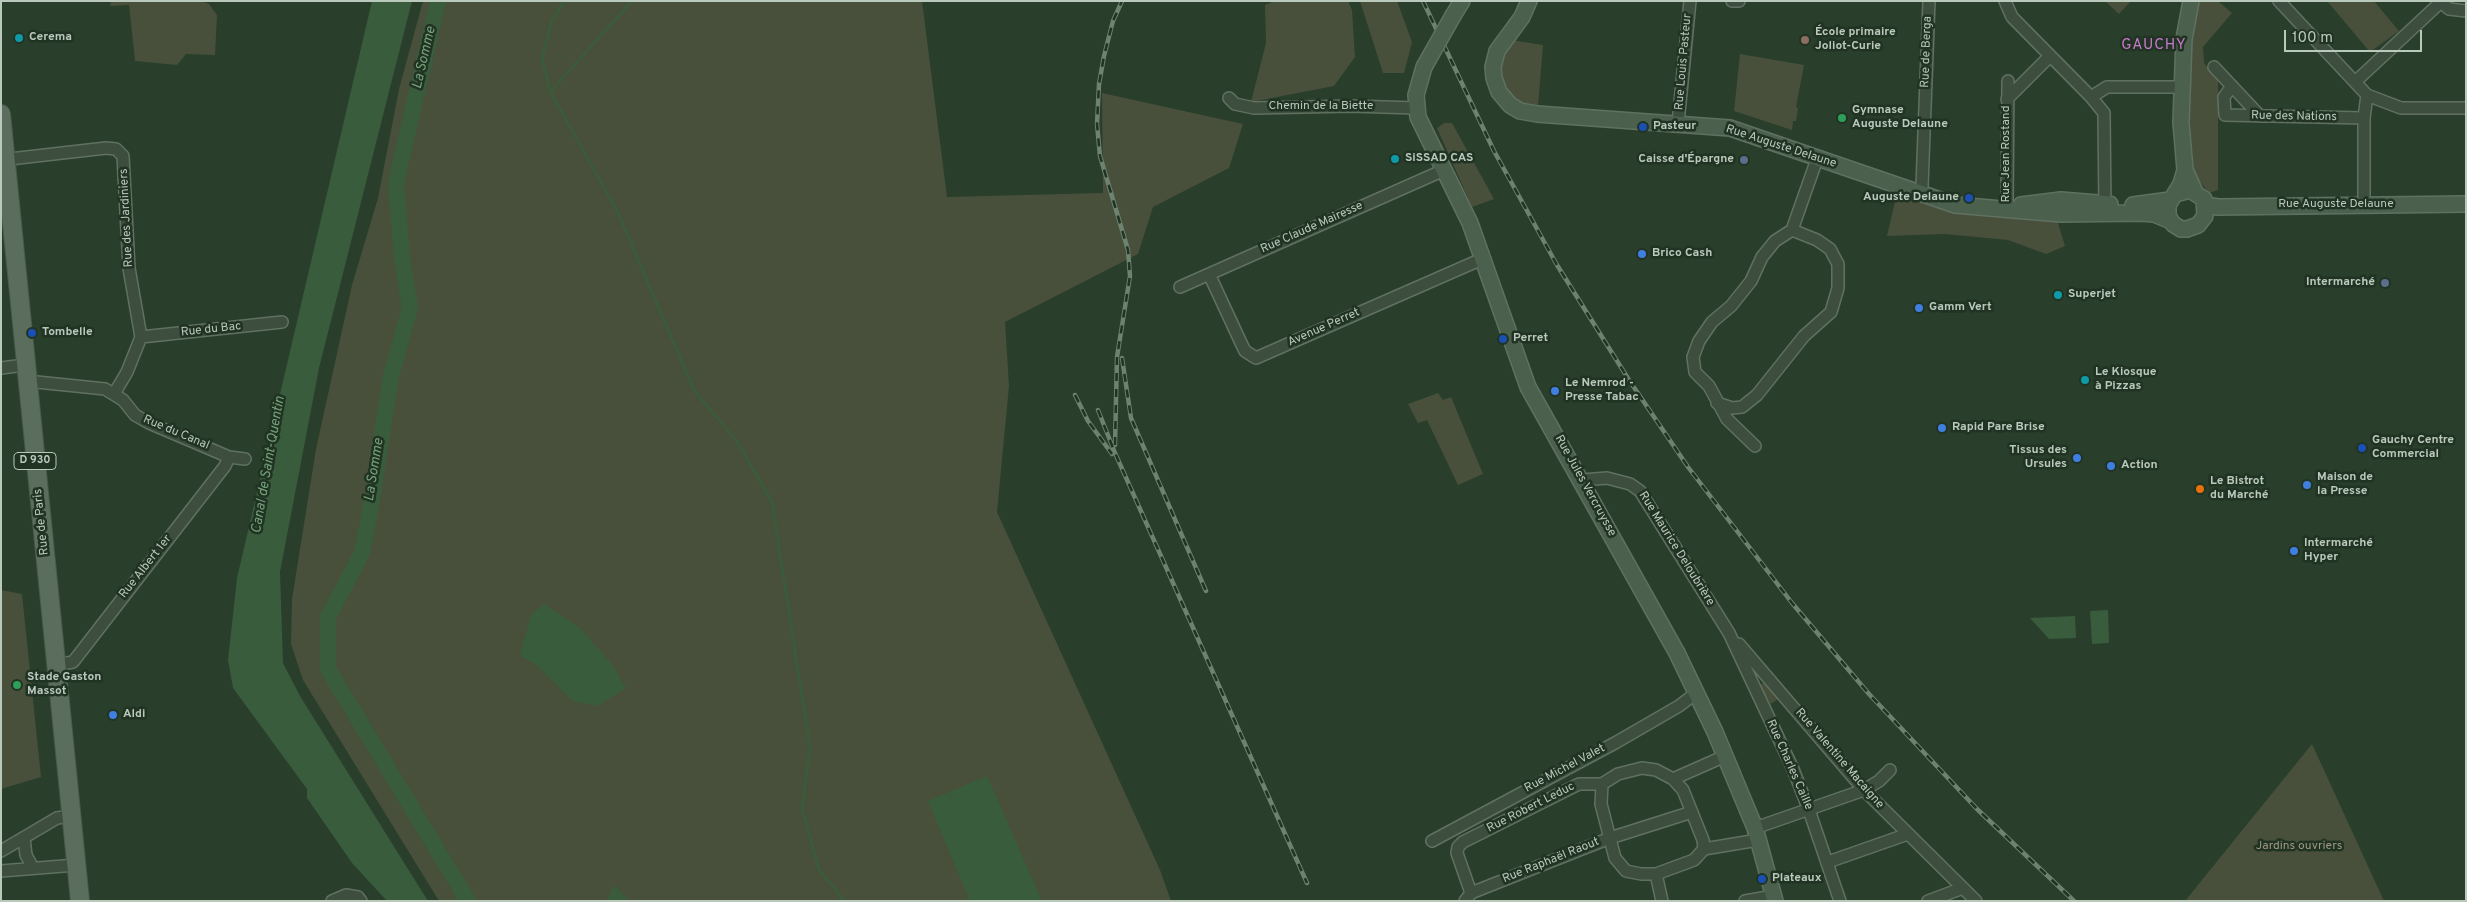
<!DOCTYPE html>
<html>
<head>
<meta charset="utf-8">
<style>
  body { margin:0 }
  #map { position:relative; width:2467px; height:902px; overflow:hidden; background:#293e2b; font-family:Overpass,sans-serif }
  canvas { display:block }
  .frame { position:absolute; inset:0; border:2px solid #b9c9bb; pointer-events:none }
  .scale { position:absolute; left:2284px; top:30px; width:138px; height:22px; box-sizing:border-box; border:2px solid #b9c9bb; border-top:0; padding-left:6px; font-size:15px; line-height:18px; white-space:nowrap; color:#b9c9bb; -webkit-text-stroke:4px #213323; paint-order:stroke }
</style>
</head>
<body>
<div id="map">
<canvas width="2467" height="902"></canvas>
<div class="frame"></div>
<div class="scale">100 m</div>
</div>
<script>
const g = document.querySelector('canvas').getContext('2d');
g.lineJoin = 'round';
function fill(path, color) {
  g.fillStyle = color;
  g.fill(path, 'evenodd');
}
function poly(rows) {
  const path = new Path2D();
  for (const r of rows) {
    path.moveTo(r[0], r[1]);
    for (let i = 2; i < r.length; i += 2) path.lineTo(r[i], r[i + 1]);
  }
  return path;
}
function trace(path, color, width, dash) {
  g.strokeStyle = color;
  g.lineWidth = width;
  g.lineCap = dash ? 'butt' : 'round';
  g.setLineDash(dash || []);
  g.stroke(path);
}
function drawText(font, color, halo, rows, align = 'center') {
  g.font = font + ' Overpass,sans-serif';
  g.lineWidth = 5;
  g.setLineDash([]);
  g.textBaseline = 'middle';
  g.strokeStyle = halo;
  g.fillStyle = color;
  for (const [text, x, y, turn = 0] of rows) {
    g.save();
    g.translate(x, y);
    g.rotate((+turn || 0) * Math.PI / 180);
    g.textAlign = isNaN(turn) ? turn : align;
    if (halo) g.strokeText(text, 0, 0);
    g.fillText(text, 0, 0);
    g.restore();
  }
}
fill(poly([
  [111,1,201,1,209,4,217,15,215,55,186,54,177,65,135,61,129,5,110,6],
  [423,1,922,1,947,197,1103,193,1102,93,1243,124,1229,168,1153,207,1138,254,1005,322,1009,386,997,512,1160,870,1171,901,439,901,303,680,291,644,292,599,316,449,352,285,378,198,399,89],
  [1274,1,1348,1,1352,10,1355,57,1334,86,1251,102,1266,43,1265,5],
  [1360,1,1397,1,1412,42,1404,73,1383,73],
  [2105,1,2131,1,2119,14],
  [2195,1,2218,1,2232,13,2203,47,2204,63,2218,81,2218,190,2209,193,2194,174,2188,95,2190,33],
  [2327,1,2374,1,2399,31,2370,52],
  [1511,40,1543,45,1538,106,1526,105,1509,98,1498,81,1498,63],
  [1740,54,1804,65,1796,107,1798,108,1796,121,1793,121,1792,130,1734,111],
  [1444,123,1452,123,1494,199,1472,207,1437,128],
  [1897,193,1938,208,1964,214,2013,213,2056,217,2065,246,2046,254,2008,240,1945,234,1887,236],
  [1438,393,1443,400,1451,397,1483,474,1458,485,1427,420,1418,423,1408,404],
  [1,590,22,594,41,777,1,789],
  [1766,681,1778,699,1771,704,1759,686],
  [2312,744,2384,901,2185,901]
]), '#48503b');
fill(poly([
  [372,1,412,1,319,368,280,572,283,663,300,696,428,901,387,901,352,863,307,798,307,789,233,688,228,660,237,578],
  [544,604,580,628,611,663,626,688,597,706,573,701,535,664,520,656,531,615],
  [2108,610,2109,643,2092,644,2090,611],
  [2075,616,2076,638,2049,639,2030,618],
  [987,776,1042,901,970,901,928,801],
  [614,885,627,899,628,901,607,901]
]), '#395c3d');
trace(poly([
  [564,1,551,23,542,58,550,91,617,211,694,390,736,440,772,502,810,748,802,808,819,870,845,901],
  [551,91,632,1]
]), '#395c3d', 2.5);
trace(poly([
  [438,1,396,183,402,258,410,308,391,376,372,500,362,553,328,617,328,669,468,901]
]), '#395c3d', 16);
const street = poly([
  [1732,1,1739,1],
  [2005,1,2012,17,2091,97,2104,113,2105,211],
  [2279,1,2367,95,2401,108,2466,108],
  [2441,2,2449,9,2466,11],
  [2214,67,2260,116],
  [2355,82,2442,1],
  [2232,86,2224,97,2225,115,2364,118],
  [2091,97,2107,87,2180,87],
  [1229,98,1235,104,1254,108,1351,106,1416,108],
  [2007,99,2050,56],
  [1678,123,1690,1],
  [1,160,106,148,116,149,123,156,129,268,141,337,127,372,114,394],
  [1919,193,1922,186,1929,1],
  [2364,204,2364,118,2367,95],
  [2007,208,2008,81],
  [1209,274,1242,345,1245,351,1256,358,1482,259],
  [1180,287,1444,170],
  [141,337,282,322],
  [1,368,25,365],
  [27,381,105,389,123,400,135,415,149,423,229,457,245,459],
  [1717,403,1732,408,1742,407,1757,395,1804,336,1831,312,1838,288,1838,264,1830,249,1817,240,1792,230],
  [1755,446,1727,419,1709,386,1695,372,1693,357,1699,341,1712,322,1731,306,1751,281,1762,257,1775,241,1792,230,1817,159],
  [1582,480,1607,478,1630,484,1640,491,1729,633,1793,769,1809,810,1840,901],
  [1739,644,1864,790,1976,901],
  [55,665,73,662,225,466,229,457],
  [1642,768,1656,770,1673,779,1683,790,1703,840,1704,849,1694,860,1656,874,1641,874,1626,871,1615,858,1601,804,1602,784,1618,774,1642,768],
  [1673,779,1725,756],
  [1755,828,1864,790,1879,781,1890,770],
  [24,838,26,855,33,868],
  [1432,841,1615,743,1679,706,1696,693],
  [1704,849,1758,840],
  [1,851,57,818,71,816],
  [1828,862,1908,834],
  [1,871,76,865],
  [1656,874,1662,901],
  [1471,893,1457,853,1458,847,1463,842,1579,784,1602,784],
  [332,901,346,895,358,897,361,901],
  [1465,901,1471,893,1610,838,1692,812],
  [1745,901,1774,896],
  [1928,901,1963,888]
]);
const secondary = poly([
  [1529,1,1522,17,1497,51,1493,67,1494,78,1499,92,1510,105,1520,111,1537,114,1730,128,1955,205,2061,214,2141,213,2154,214,2171,221],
  [2191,1,2184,39,2181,122,2185,170,2195,192],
  [1454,14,1462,1],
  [1424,67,1416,95,1418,117,1470,223,1528,387,1677,653,1715,732,1755,828,1775,901],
  [2175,194,2190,190,2204,199,2205,216,2198,225,2187,229,2181,229,2173,224,2168,216,2168,205,2181,184,2185,170],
  [2021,205,2061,200,2110,204],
  [2133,205,2170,200],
  [2206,205,2218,207,2466,204]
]);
const primary = poly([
  [1,114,80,901]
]);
trace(street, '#607162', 14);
trace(secondary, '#607162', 18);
trace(primary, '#495a4b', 20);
trace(street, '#3d4e3e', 11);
trace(secondary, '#4b614e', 15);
trace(primary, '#5b6e5d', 18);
const rail = poly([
  [1423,1,1494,151,1557,265,1629,380,1688,467,1792,603,1869,694,1977,809,2074,901],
  [1122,358,1131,418,1206,591],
  [1075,395,1088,421,1112,454],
  [1098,410,1115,453,1307,883],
  [1115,445,1117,357,1130,276,1128,250,1100,156,1097,124,1099,84,1104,56,1113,21,1122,1]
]);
trace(rail, '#6d826f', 4.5);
trace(rail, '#213323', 2.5, [8]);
const secondaryBridge = poly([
  [1424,67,1454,14]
]);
trace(secondaryBridge, '#607162', 18, []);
trace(secondaryBridge, '#4b614e', 15);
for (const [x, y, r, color] of [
  [19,38,5,"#0f9aa8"],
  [1805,40,5,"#8d6e63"],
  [1842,118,5,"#2e9e5b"],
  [1643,127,5,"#1a4fb4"],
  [1395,159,5,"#0f9aa8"],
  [1744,160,5,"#5c6f8a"],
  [1969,198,5,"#1a4fb4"],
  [1642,254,5,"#3f7fe0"],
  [2385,283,5,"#5c6f8a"],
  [2058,295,5,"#0f9aa8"],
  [1919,308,5,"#3f7fe0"],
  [32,333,5,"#1a4fb4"],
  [1503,339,5,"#1a4fb4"],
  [2085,380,5,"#0f9aa8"],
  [1555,391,5,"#3f7fe0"],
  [1942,428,5,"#3f7fe0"],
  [2362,448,5,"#1a4fb4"],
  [2077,458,5,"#3f7fe0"],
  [2111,466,5,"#3f7fe0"],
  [2307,485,5,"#3f7fe0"],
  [2200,489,5,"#e8710a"],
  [2294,551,5,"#3f7fe0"],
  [17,685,5,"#2e9e5b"],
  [113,715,5,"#3f7fe0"],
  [1762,879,5,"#1a4fb4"]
]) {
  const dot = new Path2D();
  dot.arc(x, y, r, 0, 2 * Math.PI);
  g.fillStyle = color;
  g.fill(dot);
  trace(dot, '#213323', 2);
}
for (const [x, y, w] of [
  [35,461,42]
]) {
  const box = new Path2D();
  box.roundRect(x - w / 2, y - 8.5, w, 17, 4);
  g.fillStyle = '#213323';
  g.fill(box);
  trace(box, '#b9c9bb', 1);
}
drawText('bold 11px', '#b9c9bb', null, [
  ["D 930",35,461]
]);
drawText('bold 12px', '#b9c9bb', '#213323', [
  ["École primaire",1815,33],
  ["Joliot-Curie",1815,47],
  ["Cerema",29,38],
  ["Gymnase",1852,111],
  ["Auguste Delaune",1852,125],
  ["Pasteur",1653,127],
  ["SiSSAD CAS",1405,159],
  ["Caisse d'Épargne",1734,160,"right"],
  ["Auguste Delaune",1959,198,"right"],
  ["Brico Cash",1652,254],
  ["Intermarché",2375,283,"right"],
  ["Superjet",2068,295],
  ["Gamm Vert",1929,308],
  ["Tombelle",42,333],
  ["Perret",1513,339],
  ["Le Kiosque",2095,373],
  ["à Pizzas",2095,387],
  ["Le Nemrod -",1565,384],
  ["Presse Tabac",1565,398],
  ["Rapid Pare Brise",1952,428],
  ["Gauchy Centre",2372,441],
  ["Commercial",2372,455],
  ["Tissus des",2067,451,"right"],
  ["Ursules",2067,465,"right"],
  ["Action",2121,466],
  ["Maison de",2317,478],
  ["la Presse",2317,492],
  ["Le Bistrot",2210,482],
  ["du Marché",2210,496],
  ["Intermarché",2304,544],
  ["Hyper",2304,558],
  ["Stade Gaston",27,678],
  ["Massot",27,692],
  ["Aldi",123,715],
  ["Plateaux",1772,879]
], 'left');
drawText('12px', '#b9c9bb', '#213323', [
  ["Rue de Berga",1927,52,-88],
  ["Rue Louis Pasteur",1684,62,-85],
  ["Chemin de la Biette",1321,107],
  ["Rue des Nations",2294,117,1],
  ["Rue Auguste Delaune",1781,147,18],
  ["Rue Jean Rostand",2007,154,-90],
  ["Rue Auguste Delaune",2336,205],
  ["Rue des Jardiniers",127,218,-93],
  ["Rue Claude Mairesse",1312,228,-24],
  ["Avenue Perret",1324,328,-24],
  ["Rue du Bac",211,330,-6],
  ["Rue du Canal",176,433,23],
  ["Rue Jules Vercruysse",1585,486,61],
  ["Rue de Paris",42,522,-96],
  ["Rue Maurice Deloubrière",1676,549,58],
  ["Rue Albert 1er",146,567,-52],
  ["Rue Valentine Macaigne",1839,759,49],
  ["Rue Charles Caille",1789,765,66],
  ["Rue Michel Valet",1565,769,-28],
  ["Rue Robert Leduc",1531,808,-27],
  ["Rue Raphaël Raout",1551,861,-22]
]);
drawText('12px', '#a19881', '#213323', [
  ["Jardins ouvriers",2299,847]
]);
drawText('italic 14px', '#76a37a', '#213323', [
  ["La Somme",425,58,-77],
  ["Canal de Saint-Quentin",269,465,-80],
  ["La Somme",375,470,-81]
]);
g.letterSpacing = '1px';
drawText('15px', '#c87acd', '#213323', [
  ["GAUCHY",2154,46]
]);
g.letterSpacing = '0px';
</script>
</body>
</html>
